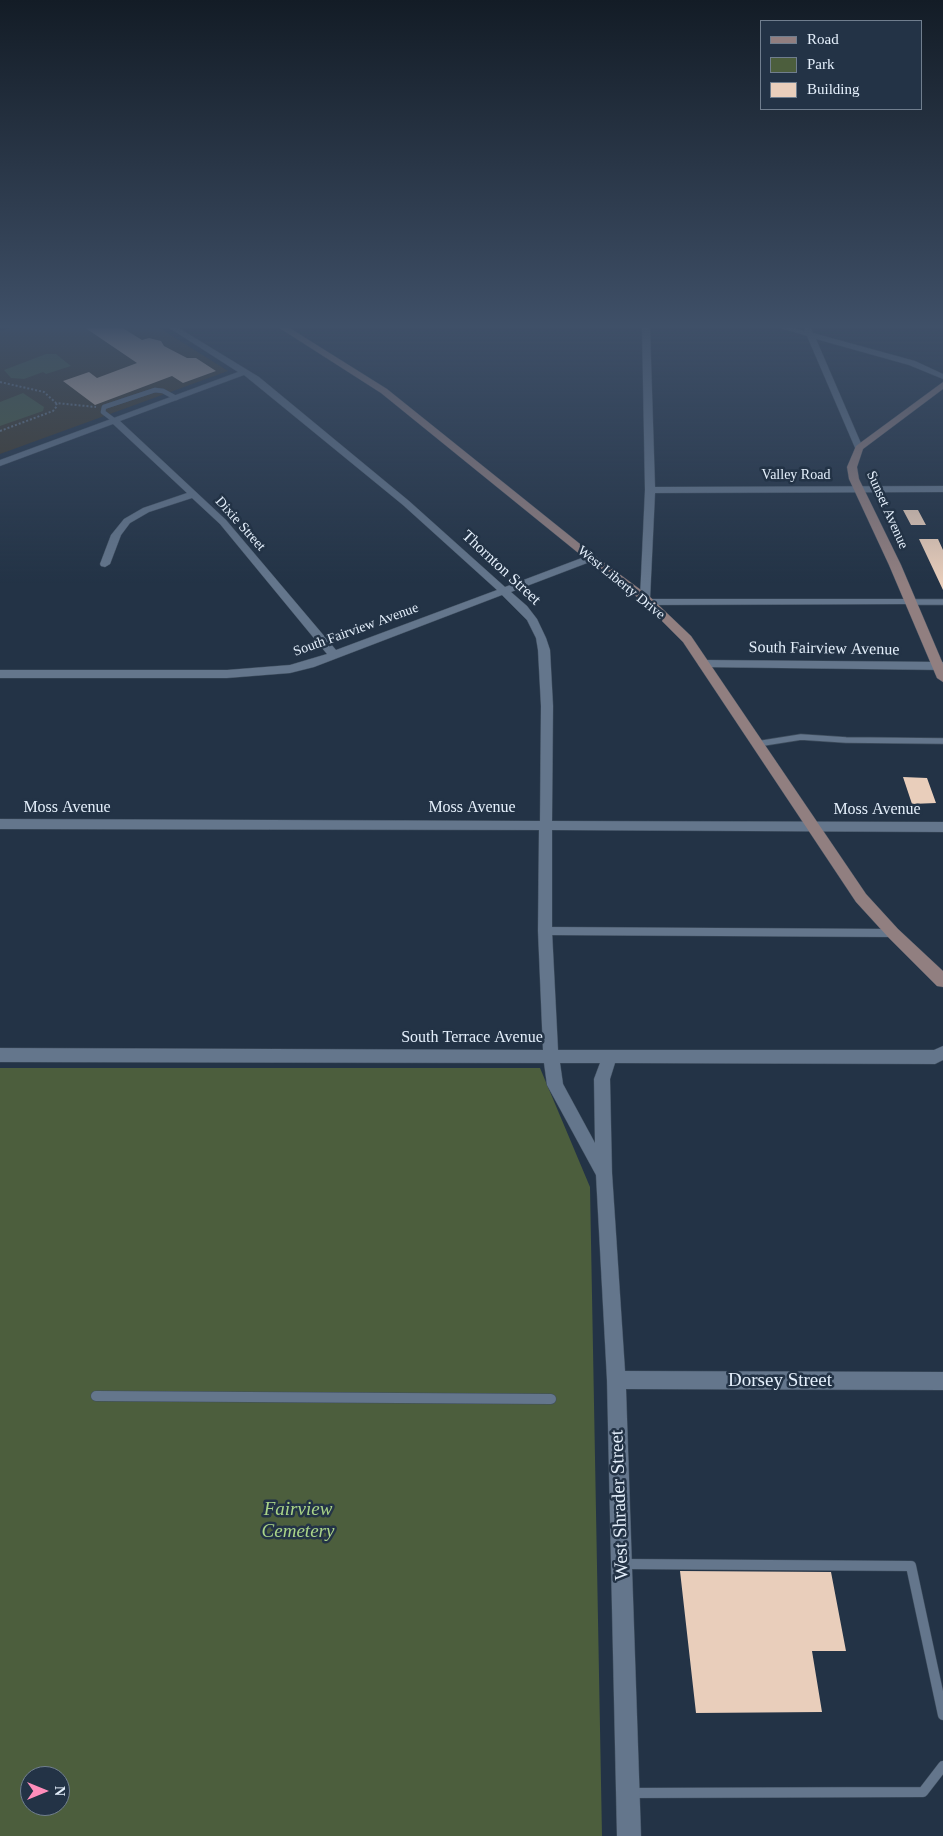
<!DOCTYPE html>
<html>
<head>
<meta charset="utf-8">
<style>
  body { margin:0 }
  #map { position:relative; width:943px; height:1836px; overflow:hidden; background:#233346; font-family:Georgia,serif }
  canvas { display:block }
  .legend { position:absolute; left:760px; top:20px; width:162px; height:90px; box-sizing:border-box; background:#233346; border:1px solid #707e8e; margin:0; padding:6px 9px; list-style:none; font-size:15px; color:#e4effb }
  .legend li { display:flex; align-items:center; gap:10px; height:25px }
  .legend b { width:25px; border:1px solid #707e8e }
  .north { position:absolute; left:20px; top:1766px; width:50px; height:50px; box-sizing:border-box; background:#233346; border:1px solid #707e8e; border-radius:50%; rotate:90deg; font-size:14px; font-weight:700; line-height:20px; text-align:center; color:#e4effb }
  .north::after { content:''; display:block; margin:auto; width:18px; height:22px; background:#ff8ebb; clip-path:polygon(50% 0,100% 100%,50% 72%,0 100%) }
</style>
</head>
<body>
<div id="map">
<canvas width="943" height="1836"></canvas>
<ul class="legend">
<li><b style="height:6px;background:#917f80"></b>Road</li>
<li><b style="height:14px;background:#4c5e3d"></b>Park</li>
<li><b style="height:14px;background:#e9cebb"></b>Building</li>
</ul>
<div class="north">N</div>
</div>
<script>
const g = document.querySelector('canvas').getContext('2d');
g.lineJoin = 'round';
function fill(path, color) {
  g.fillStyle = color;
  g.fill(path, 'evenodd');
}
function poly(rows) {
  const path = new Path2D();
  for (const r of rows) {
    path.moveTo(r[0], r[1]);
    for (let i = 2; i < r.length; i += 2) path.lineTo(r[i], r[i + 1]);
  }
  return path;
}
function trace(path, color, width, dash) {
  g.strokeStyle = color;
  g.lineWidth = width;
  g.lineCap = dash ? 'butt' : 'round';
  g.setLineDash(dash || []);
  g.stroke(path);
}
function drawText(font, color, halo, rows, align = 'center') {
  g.font = font + ' Georgia,serif';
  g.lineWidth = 5;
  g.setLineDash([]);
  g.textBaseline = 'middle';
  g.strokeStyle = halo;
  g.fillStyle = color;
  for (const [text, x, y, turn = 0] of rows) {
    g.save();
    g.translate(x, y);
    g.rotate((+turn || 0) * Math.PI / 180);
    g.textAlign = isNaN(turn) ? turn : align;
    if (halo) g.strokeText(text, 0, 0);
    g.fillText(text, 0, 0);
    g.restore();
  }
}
fill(poly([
  [14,327,158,327,228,371,0,454,0,331]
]), '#413928');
fill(poly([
  [46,354,56,354,71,366,46,374,43,372,24,379,11,378,4,370],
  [23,393,44,407,43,411,0,426,0,402],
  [0,1068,540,1068,590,1187,602,1836,0,1836],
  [30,1776,60,1776,60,1806,30,1806]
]), '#4c5e3d');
fill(poly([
  [84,327,121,327,142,340,149,338,161,341,164,346,187,358,196,358,216,371,183,383,172,376,95,405,63,381,89,372,97,378,137,363],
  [903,510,918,510,926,525,911,525],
  [919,539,938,539,943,550,943,590],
  [903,777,927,778,936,803,912,804],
  [680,1571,831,1572,846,1651,812,1651,822,1712,696,1713]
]), '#e9cebb');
const laneFar3 = poly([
  [115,421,103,412,104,407,155,390,163,391,176,398]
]);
const laneFar2 = poly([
  [911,602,943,602],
  [757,744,801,737,846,740,943,741]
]);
const laneFar1 = poly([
  [545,931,892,933]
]);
const lane = poly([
  [96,1396,551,1399],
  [624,1564,911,1566,943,1715],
  [630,1793,923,1792,943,1766]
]);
const street = poly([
  [168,327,177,327,259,377,409,501,505,587,587,556,595,556,595,560,511,592,527,606,537,619,546,638,550,650,553,706,552,821,943,822,943,832,552,830,552,931,558,1050,934,1050,943,1046,943,1060,935,1064,615,1063,610,1079,612,1173,625,1371,943,1372,943,1390,626,1389,641,1836,617,1836,607,1380,596,1175,547,1085,544,1063,0,1062,0,1048,543,1050,538,931,539,830,0,829,0,819,540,821,541,706,538,650,536,638,527,620,502,595,314,667,290,673,227,678,0,678,0,670,227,670,290,665,327,654,220,524,192,498,149,512,130,523,121,535,110,564,105,567,101,566,100,564,111,535,124,519,143,508,187,493,113,424,0,466,0,460,238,372,168,327],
  [244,375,403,505,497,590,336,650,226,520,120,421,244,375],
  [560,1063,600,1063,594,1079,595,1143,563,1084,560,1063],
  [642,327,650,327,655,487,943,486,943,492,655,493,650,599,911,599,916,602,915,604,649,605,641,600,640,598,645,490,642,327],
  [778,327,790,327,804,331,805,328,811,328,813,333,915,361,943,374,943,379,909,365,816,339,863,448,859,451,856,450,807,336,778,327],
  [704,660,943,662,943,670,700,667,698,664,700,661,704,660]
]);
const secondary = poly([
  [278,327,288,327,387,389,595,556,649,596,691,636,866,894,898,929,943,971,943,987,937,986,888,937,856,902,683,642,641,600,587,560,381,393,278,327],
  [943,382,943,389,863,449,857,467,859,479,901,565,943,664,943,682,937,678,889,565,849,479,847,467,856,446,943,382]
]);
trace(laneFar3, '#3f4e5e', 5);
trace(laneFar2, '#3f4e5e', 7);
trace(laneFar1, '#3f4e5e', 9);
trace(lane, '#3f4e5e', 11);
trace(street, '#3f4e5e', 1);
trace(secondary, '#3f4e5e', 1);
trace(poly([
  [0,382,44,392,56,403,96,407],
  [0,431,53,411,57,406,56,403]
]), '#717f8f', 2, [2, 2]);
trace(laneFar3, '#64768c', 4.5);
trace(laneFar2, '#64768c', 5.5);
trace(laneFar1, '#64768c', 8);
trace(lane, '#64768c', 10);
fill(street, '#64768c');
fill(secondary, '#917f80');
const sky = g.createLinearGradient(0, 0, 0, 584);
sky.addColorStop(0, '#131c26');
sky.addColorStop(0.56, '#3f5068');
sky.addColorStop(1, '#3f506800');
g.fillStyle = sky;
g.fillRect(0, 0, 943, 584);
drawText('14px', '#e4effb', '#233346', [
  ["Valley Road",796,475],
  ["Sunset Avenue",887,510,66],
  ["Dixie Street",240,524,48],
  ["West Liberty Drive",621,583,39],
  ["South Fairview Avenue",356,630,-20]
]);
drawText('16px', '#e4effb', '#233346', [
  ["Thornton Street",501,568,43],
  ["South Fairview Avenue",824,649,1],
  ["Moss Avenue",67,808],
  ["Moss Avenue",472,808],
  ["Moss Avenue",877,810],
  ["South Terrace Avenue",472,1038]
]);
drawText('19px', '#e4effb', '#233346', [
  ["Dorsey Street",780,1381],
  ["West Shrader Street",620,1505,-92]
]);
drawText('italic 19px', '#aad488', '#233346', [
  ["Fairview",298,1510],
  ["Cemetery",298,1532]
]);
</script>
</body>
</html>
